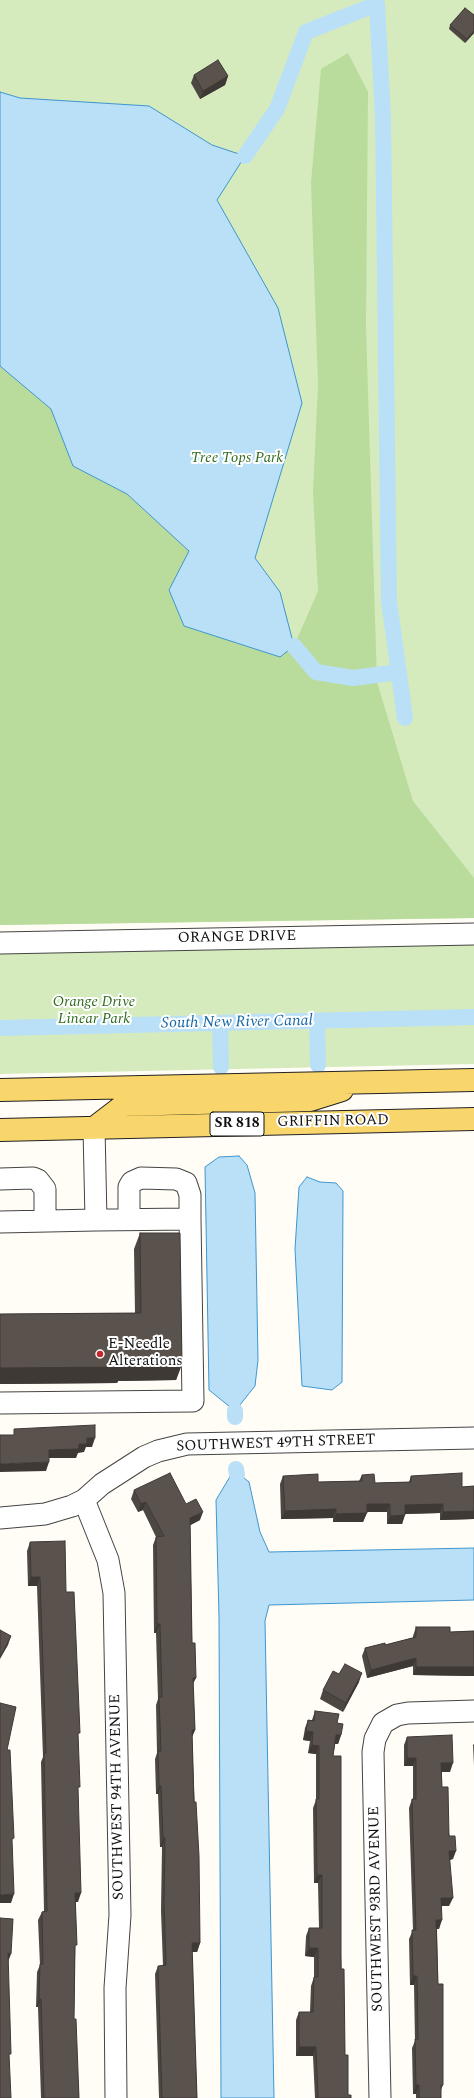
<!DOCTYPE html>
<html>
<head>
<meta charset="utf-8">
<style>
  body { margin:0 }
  canvas { display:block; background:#fffdf5 }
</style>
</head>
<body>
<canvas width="474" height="2098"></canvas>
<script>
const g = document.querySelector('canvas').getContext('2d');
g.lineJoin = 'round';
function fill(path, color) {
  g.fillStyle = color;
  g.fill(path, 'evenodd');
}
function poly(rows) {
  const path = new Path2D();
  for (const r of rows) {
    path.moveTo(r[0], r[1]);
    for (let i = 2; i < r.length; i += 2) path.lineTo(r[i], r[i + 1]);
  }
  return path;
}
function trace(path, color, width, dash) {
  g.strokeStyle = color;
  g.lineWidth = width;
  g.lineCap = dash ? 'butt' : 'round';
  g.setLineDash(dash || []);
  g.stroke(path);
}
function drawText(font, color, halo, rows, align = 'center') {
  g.font = font + ' Spectral,serif';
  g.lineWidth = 4;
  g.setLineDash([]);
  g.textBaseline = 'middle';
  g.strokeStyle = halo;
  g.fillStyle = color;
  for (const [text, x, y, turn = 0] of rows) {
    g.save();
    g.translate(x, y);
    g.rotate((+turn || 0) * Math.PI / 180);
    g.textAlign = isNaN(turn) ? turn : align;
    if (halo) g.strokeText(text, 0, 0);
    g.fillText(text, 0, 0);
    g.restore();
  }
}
fill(poly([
  [0,0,474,0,474,918,0,925],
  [474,944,474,1064,0,1074,0,954]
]), '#d5ebbd');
fill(poly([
  [348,53,368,92,366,327,377,682,413,801,474,878,474,918,0,925,0,366,51,409,73,466,127,494,190,551,169,590,294,646,318,591,313,492,318,385,311,183,321,69]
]), '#b9dc9c');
const water = poly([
  [0,92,20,98,149,106,212,145,245,156,217,200,278,308,302,403,255,558,280,592,294,646,280,657,184,626,169,590,189,551,127,494,73,466,51,409,0,366,0,92],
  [239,1156,247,1165,255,1193,258,1360,255,1386,235,1411,209,1390,205,1167,219,1157,239,1156],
  [307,1177,320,1182,336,1183,343,1191,342,1382,332,1390,302,1386,295,1249,299,1187,307,1177],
  [239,1474,249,1482,260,1532,269,1552,474,1548,474,1600,269,1605,265,1621,274,2098,221,2098,219,1617,216,1500,231,1475,239,1474]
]);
fill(water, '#b9e0f7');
trace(water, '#3f96cf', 1);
trace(poly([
  [245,156,277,109,306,32,377,4,383,116,389,601,405,718],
  [294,646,316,672,353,678,399,672],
  [317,1021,318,1065],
  [220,1023,221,1067],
  [0,1028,474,1017],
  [235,1411,235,1417],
  [236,1469,237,1475]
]), '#b9e0f7', 16);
const minor = poly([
  [0,943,474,934],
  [0,1179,33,1178,38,1180,45,1189,45,1221],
  [129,1219,129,1187,132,1182,141,1178,176,1179,186,1183,190,1195,190,1219],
  [0,1222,96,1220,94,1128],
  [0,1403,193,1401,190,1219,96,1220],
  [84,1500,108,1560,114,1593,120,1915,115,1988,116,2098],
  [0,1518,45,1514,72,1506,84,1500,102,1484,144,1457,158,1451,187,1444,474,1438],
  [380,2098,373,1752,375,1739,383,1723,397,1715,408,1713,474,1711]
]);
const major = poly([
  [0,1090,474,1080],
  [94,1128,124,1105,310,1100,342,1090],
  [0,1130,474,1119]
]);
trace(minor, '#444', 23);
trace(major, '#222', 24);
trace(minor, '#fff', 21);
trace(major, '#f9d66b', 22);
fill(poly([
  [450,25,474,33,465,43,449,29],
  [194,75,228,76,225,85,200,99,191,83],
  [140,1233,182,1364,176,1380,118,1381,117,1383,0,1384,0,1314,135,1313,134,1249],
  [362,1475,375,1483,409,1482,411,1476,462,1487,474,1486,474,1519,440,1520,440,1513,405,1514,402,1524,387,1524,387,1512,367,1512,363,1522,333,1522,333,1518,281,1519,280,1484,283,1476,318,1482,359,1481],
  [134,1490,186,1504,200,1520,190,1525,193,1685,195,1730,192,1737,200,1943,197,1952,192,1952,197,2098,159,2098,155,1974,158,1966,163,1966,161,1911,162,1847,160,1847,158,1794,156,1794,155,1759,157,1753,156,1705,158,1699,156,1633,154,1633,153,1545,156,1537,143,1510,138,1512,131,1499],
  [30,1542,66,1592,78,1738,78,1902,76,1902,74,2019,79,2098,41,2098,38,2007,36,2007,37,1972,40,1965,38,1920,42,1912,44,1911,41,1762,43,1757,37,1586,28,1586,27,1551],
  [416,1627,450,1632,474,1631,474,1676,413,1675,413,1666,367,1678,362,1656,365,1648,385,1645,413,1638,413,1636],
  [339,1674,359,1682,343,1712,320,1699,323,1690],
  [315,1711,337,1723,341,1735,338,1744,335,1744,333,1756,345,2055,348,2095,351,2098,315,2098,313,2056,296,2056,296,2020,299,2012,310,2012,311,1986,314,1977,314,1957,305,1956,306,1936,309,1928,319,1928,318,1883,314,1883,313,1808,316,1800,316,1754,308,1753,310,1741,303,1740,305,1728,308,1720,312,1720],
  [407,1737,450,1772,441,1772,442,1787,453,1859,450,1860,449,1906,442,1906,439,1929,437,1929,438,1984,443,2085,441,2090,441,2098,416,2098,416,2094,413,2094,412,2048,415,2041,414,1985,410,1985,409,1939,413,1930,409,1808,412,1799,413,1799,413,1766,404,1766,404,1745],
  [474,1744,474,1766,473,1745]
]), '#4d4742');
fill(poly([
  [474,31,474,33,465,43,467,39],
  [228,76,225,85,200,99,203,91],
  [182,1364,176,1380,118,1381,117,1383,0,1384,0,1368],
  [87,1438,95,1438,92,1447,86,1447,84,1452,78,1453,76,1458,46,1458,49,1450,79,1444],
  [49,1462,46,1471,0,1472,0,1464],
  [146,1502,143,1510,138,1512,141,1504],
  [367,1504,390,1504,387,1512,363,1512],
  [443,1504,440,1513,401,1514,405,1505],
  [336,1509,333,1518,281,1519,285,1511],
  [474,1511,474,1519,440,1520,443,1512],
  [203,1512,200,1520,187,1527,190,1518],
  [367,1513,363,1522,333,1522,336,1514],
  [405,1515,402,1524,387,1524,390,1516],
  [31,1577,40,1577,37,1586,28,1586],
  [157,1624,160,1624,156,1633,154,1633],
  [11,1636,8,1645,0,1659,0,1657],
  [416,1658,413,1666,367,1678,371,1670],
  [416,1667,474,1667,474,1676,413,1675],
  [362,1673,359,1682,343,1712,346,1703],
  [193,1678,196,1678,192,1686],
  [192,1730,195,1730,191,1739],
  [306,1731,313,1732,310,1741,303,1740],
  [336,1735,341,1735,338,1744,333,1743],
  [312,1745,319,1746,316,1754,308,1753],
  [407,1758,416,1758,413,1766,404,1766],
  [441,1763,453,1763,450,1772,438,1772],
  [159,1786,161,1786,158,1794,156,1794],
  [163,1838,165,1838,162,1847,160,1847],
  [449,1851,456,1851,453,1859,446,1860],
  [317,1875,322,1875,318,1883,314,1883],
  [75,1893,81,1893,78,1902,72,1902],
  [14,1894,11,1903,0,1903,0,1895],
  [441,1898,453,1898,449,1906,438,1906],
  [436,1920,442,1920,439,1929,433,1929],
  [192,1943,200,1943,197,1952,189,1952],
  [309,1948,318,1948,314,1957,305,1956],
  [8,1953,11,1954,8,1962],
  [413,1976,417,1976,414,1985,410,1985],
  [39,1999,41,1999,38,2007,36,2007],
  [299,2047,316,2047,313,2056,296,2056],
  [416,2085,419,2085,416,2094,413,2094]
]), '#3f3936');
const building = poly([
  [465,8,474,15,474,31,467,39,450,25,465,8],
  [218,60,228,76,203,91,194,75,218,60],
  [140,1233,180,1233,182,1364,123,1365,123,1367,0,1368,0,1314,141,1313,140,1233],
  [95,1425,95,1438,87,1438,87,1444,79,1444,79,1449,49,1450,49,1462,0,1464,0,1435,14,1435,14,1429,95,1425],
  [170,1473,186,1504,196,1499,203,1512,190,1518,192,1643,195,1643,196,1678,193,1678,195,1730,192,1730,194,1802,196,1802,199,1856,200,1943,192,1943,197,2098,162,2098,158,1966,166,1965,164,1902,165,1838,163,1838,161,1786,159,1786,158,1751,161,1751,159,1697,162,1697,160,1624,157,1624,156,1537,164,1536,146,1502,141,1504,134,1490,170,1473],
  [462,1473,462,1487,474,1486,474,1511,443,1512,443,1504,405,1505,405,1515,390,1516,390,1504,367,1504,367,1513,336,1514,336,1509,285,1511,283,1476,318,1474,318,1482,362,1481,362,1475,374,1474,375,1483,411,1482,411,1476,462,1473],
  [65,1541,66,1592,74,1592,80,1733,78,1733,80,1787,78,1787,81,1893,75,1893,77,1945,75,1945,74,2019,76,2019,79,2098,44,2098,41,1999,39,1999,40,1964,43,1964,42,1912,47,1911,44,1753,46,1753,40,1577,31,1577,30,1542,65,1541],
  [416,1627,450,1627,450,1632,474,1631,474,1667,416,1667,416,1658,371,1670,365,1648,385,1643,385,1645,416,1637,416,1627],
  [0,1630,11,1636,0,1657,0,1630],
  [345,1664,362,1673,346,1703,323,1690,333,1671,339,1674,345,1664],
  [0,1703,16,1707,7,1750,10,1750,14,1838,12,1839,14,1894,0,1895,0,1703],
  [315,1711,339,1714,337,1723,343,1724,341,1735,336,1735,333,1756,341,1756,341,1969,344,1969,345,2055,348,2055,348,2095,351,2095,351,2098,318,2098,316,2047,299,2047,299,2012,313,2012,314,1977,318,1977,318,1948,309,1948,309,1928,322,1928,322,1875,317,1875,316,1799,319,1799,319,1746,312,1745,313,1732,306,1731,308,1720,314,1721,315,1711],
  [452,1735,453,1763,441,1763,442,1787,448,1787,449,1836,455,1836,456,1851,449,1851,453,1898,441,1898,442,1920,436,1920,438,1984,443,1984,443,2085,441,2085,441,2098,419,2098,419,2085,416,2085,415,2039,418,2039,417,1976,413,1976,412,1930,416,1930,412,1799,416,1799,416,1758,407,1758,407,1737,452,1735],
  [0,1918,13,1919,11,1954,8,1953,11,2054,9,2054,11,2098,0,2098,0,1918]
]);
fill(building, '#5a524d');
trace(building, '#3f3936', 1);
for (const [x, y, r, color] of [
  [100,1354,4,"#c4262e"]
]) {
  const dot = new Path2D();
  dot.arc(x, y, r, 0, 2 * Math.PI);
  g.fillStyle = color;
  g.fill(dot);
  trace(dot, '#fff', 1.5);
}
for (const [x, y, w] of [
  [237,1124,54]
]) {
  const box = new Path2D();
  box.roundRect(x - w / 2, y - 12, w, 24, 3);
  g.fillStyle = '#fff';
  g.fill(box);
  trace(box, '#111', 1);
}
drawText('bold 14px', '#111', null, [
  ["SR 818",237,1124]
]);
drawText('italic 15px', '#2f6b1f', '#fff', [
  ["Tree Tops Park",237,459],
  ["Orange Drive",94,1003],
  ["Linear Park",94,1020]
]);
drawText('15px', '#111', '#fff', [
  ["ORANGE DRIVE",237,938,-1],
  ["GRIFFIN ROAD",333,1122,-1],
  ["SOUTHWEST 49TH STREET",276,1444,-2],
  ["SOUTHWEST 94TH AVENUE",118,1797,-91],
  ["SOUTHWEST 93RD AVENUE",377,1909,-91]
]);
drawText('15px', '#111', '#fff', [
  ["E-Needle",108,1345],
  ["Alterations",108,1362]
], 'left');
drawText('italic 16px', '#1768a6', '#fff', [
  ["South New River Canal",237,1023,-1]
]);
</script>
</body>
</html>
